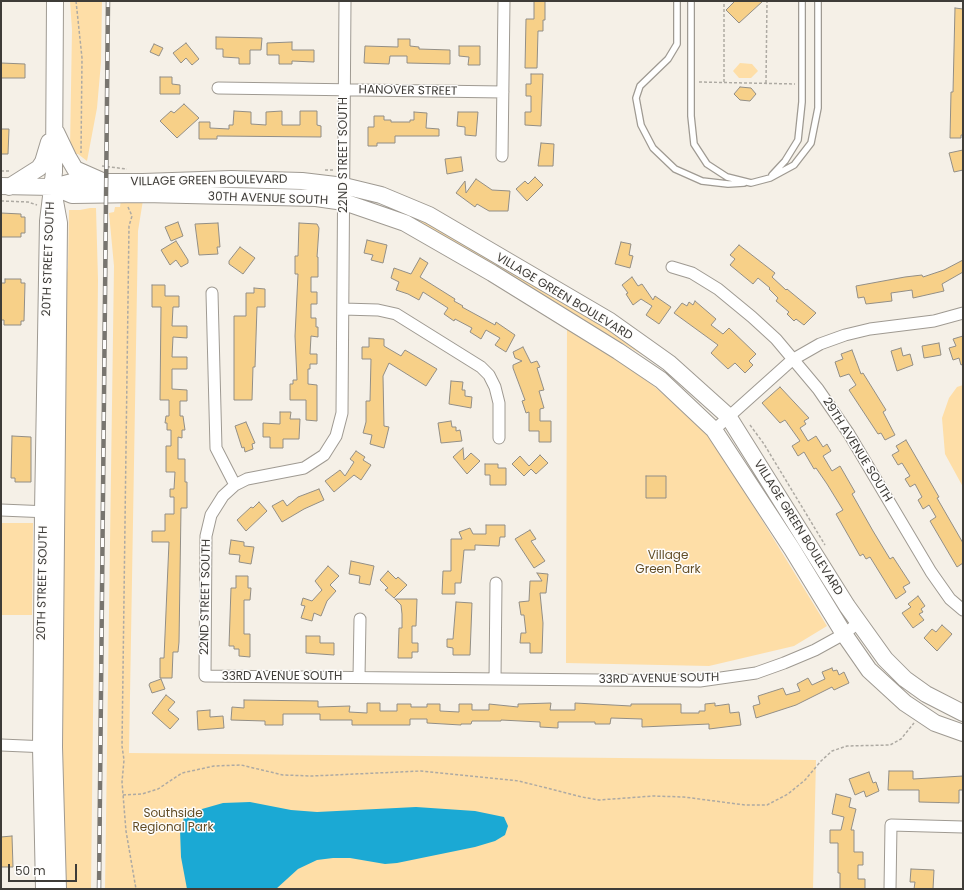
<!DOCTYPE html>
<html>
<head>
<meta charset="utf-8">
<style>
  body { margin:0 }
  #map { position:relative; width:964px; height:890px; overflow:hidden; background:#f5f0e7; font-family:Poppins,sans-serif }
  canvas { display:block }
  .frame { position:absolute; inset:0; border:2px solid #3e3c38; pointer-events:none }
  .scale { position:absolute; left:8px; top:864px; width:69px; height:18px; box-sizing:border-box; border:2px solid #3e3c38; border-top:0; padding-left:5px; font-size:12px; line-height:14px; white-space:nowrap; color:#3e3c38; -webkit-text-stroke:3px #fefdfc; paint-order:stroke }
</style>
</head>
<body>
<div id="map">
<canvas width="964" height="890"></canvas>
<div class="frame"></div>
<div class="scale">50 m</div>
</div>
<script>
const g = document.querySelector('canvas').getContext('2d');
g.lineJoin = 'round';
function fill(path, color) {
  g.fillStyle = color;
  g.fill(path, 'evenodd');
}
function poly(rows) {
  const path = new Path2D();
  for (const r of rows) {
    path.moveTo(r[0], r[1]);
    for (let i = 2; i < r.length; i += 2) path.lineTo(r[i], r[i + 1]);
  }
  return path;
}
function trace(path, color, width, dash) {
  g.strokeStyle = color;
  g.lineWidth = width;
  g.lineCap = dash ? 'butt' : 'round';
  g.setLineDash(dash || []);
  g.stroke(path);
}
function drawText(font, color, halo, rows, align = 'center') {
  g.font = font + ' Poppins,sans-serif';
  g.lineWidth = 3;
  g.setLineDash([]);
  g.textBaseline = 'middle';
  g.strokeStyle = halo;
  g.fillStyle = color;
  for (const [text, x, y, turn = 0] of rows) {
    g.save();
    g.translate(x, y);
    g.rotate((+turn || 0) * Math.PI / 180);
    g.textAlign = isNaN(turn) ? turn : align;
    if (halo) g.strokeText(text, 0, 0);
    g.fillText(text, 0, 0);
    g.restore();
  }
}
fill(poly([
  [70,1,102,1,101,62,97,108,87,161,78,154,72,154,70,148,72,30],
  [740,63,752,64,758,71,751,78,739,78,733,71],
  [121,199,143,200,138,231,129,753,816,760,813,889,105,889,114,266,109,213,114,212,115,207,120,207],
  [90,208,96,208,98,280,91,889,63,889,59,746,64,292,68,267,69,210,80,210],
  [392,209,438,226,633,343,658,364],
  [567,324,651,384,685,412,709,437,724,458,827,626,794,646,709,666,566,663],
  [963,385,963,487,945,454,942,418,949,398,957,387],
  [1,523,33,523,32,615,1,615]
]), '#fedea7');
fill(poly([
  [250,802,291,810,317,812,416,807,475,811,504,817,508,826,505,835,495,841,475,847,397,863,385,864,350,858,333,858,317,860,298,869,276,889,187,889,181,857,180,829,184,818,195,811,223,803]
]), '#1ba9d4');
const building = poly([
  [534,1,545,1,545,20,543,20,543,31,538,31,537,68,525,68,526,19,534,19,534,1],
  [735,1,763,1,739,23,726,10,735,1],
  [955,8,963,9,963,135,961,135,961,138,950,138,951,92,953,92,955,8],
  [216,37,262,38,261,50,250,50,250,64,239,64,239,58,223,57,223,49,216,49,216,37],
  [398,39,410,39,410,46,419,47,419,49,450,50,450,64,407,63,407,56,390,56,389,64,364,63,365,46,398,47,398,39],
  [292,42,292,50,314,50,314,62,292,61,292,64,279,64,279,55,267,55,267,43,292,42],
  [186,43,199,59,192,65,186,58,181,63,173,53,186,43],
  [154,44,163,48,159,56,150,52,154,44],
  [459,46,480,46,480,65,468,65,469,57,459,56,459,46],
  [1,63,25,64,25,78,1,78,1,63],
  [531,74,543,74,541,126,525,125,525,112,531,112,531,96,526,96,526,84,531,84,531,74],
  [160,77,172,77,172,84,180,85,180,94,160,94,160,77],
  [740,87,751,88,756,94,750,101,740,100,734,94,740,87],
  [184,104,199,118,177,138,160,121,171,111,174,113,184,104],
  [234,111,251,112,251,124,266,125,266,112,282,111,282,125,300,125,300,111,317,111,317,125,321,126,321,137,217,136,217,139,199,139,199,122,210,122,210,128,229,129,229,125,233,125,234,111],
  [414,112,427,113,426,128,439,129,439,136,395,136,395,143,377,143,377,146,368,146,368,127,374,127,374,116,384,116,384,120,391,120,391,122,410,122,410,120,414,120,414,112],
  [458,112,478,112,476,136,465,135,465,127,457,126,458,112],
  [1,129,9,129,8,154,1,154,1,129],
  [541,143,554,144,553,166,538,166,541,143],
  [963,150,963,170,954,172,949,153,963,150],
  [461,157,463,171,447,174,445,159,461,157],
  [535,177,543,185,527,201,516,189,525,181,528,184,535,177],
  [476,179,492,190,510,191,508,211,489,211,477,204,475,207,456,193,465,181,466,193,476,179],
  [1,213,21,214,21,217,25,217,25,233,21,233,21,237,1,237,1,213],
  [178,222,183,236,171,241,165,227,178,222],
  [218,223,220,247,217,247,218,254,199,255,195,224,218,223],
  [299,223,317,224,319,228,317,257,318,257,318,277,311,277,311,292,317,292,317,304,311,304,311,318,316,318,316,327,318,327,318,337,311,336,310,354,317,354,317,364,310,364,310,369,308,369,308,384,317,385,317,421,306,420,306,400,290,400,290,384,293,384,293,380,297,380,295,336,298,274,295,274,295,256,298,256,299,223],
  [367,240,387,245,383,263,371,260,373,255,364,253,367,240],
  [176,241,188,260,188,263,181,267,176,260,170,265,161,250,176,241],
  [621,242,631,244,629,255,633,256,630,268,615,264,621,242],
  [739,245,775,273,772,277,786,290,787,289,816,313,804,325,796,319,794,321,787,314,789,312,776,301,778,298,769,289,770,288,758,278,753,284,730,265,735,259,730,255,739,245],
  [240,247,255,258,243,274,229,264,229,261,240,247],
  [420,258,428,263,420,277,455,299,454,301,463,306,462,307,495,325,496,322,515,335,506,352,495,345,500,338,486,330,481,339,470,332,472,328,455,319,454,321,444,314,448,308,423,292,419,300,408,294,396,290,399,282,391,278,394,268,411,274,420,258],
  [963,260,963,272,942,284,944,291,913,298,912,290,891,293,892,301,866,304,864,297,858,298,856,286,905,277,922,275,923,277,944,270,963,260],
  [632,277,638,286,642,284,653,300,655,296,671,307,659,324,646,315,652,306,641,299,633,305,626,294,628,293,622,285,632,277],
  [5,279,21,279,21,283,25,283,24,321,21,321,21,325,4,325,4,320,1,320,1,283,5,283,5,279],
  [152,285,165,285,165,296,179,296,179,307,173,307,172,326,187,326,187,338,173,337,172,357,187,357,187,369,172,369,172,389,187,390,187,401,180,401,180,416,183,416,185,430,182,430,182,438,178,437,178,459,185,459,185,482,187,482,187,508,181,508,179,642,178,652,173,652,172,678,160,678,160,658,164,658,169,542,152,542,152,531,165,531,165,514,174,514,174,497,170,497,170,489,174,489,175,472,166,472,166,446,171,446,171,430,167,430,167,423,165,423,166,416,169,416,169,400,160,400,161,307,152,307,152,285],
  [254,288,265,289,265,307,257,307,255,367,253,367,252,400,234,400,234,316,246,316,246,293,254,293,254,288],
  [695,301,716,319,711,325,723,334,729,328,756,354,749,361,753,365,745,373,735,363,728,369,711,353,718,345,674,313,682,303,687,306,689,302,693,305,695,301],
  [963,336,963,364,961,365,959,358,953,360,949,348,956,346,953,339,963,336],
  [369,338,384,339,384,346,401,356,405,350,437,369,426,386,389,363,383,376,384,426,389,427,384,448,370,444,372,435,363,433,366,422,366,401,370,401,371,359,362,359,362,347,369,347,369,338],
  [939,343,941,355,924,358,922,346,939,343],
  [523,347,531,363,537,361,540,367,537,368,544,390,539,391,544,408,540,409,540,421,551,421,551,442,539,442,539,431,529,431,529,412,526,413,522,401,525,400,513,368,513,365,522,361,515,358,513,352,523,347],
  [901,348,903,356,910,354,913,365,897,371,891,351,901,348],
  [852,350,861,374,863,373,886,410,883,412,895,435,885,440,881,433,878,434,849,390,856,385,849,374,840,377,835,362,843,359,841,354,852,350],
  [451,381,463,382,462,390,465,390,465,396,472,397,471,408,449,404,451,381],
  [780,387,809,418,804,421,806,424,800,428,808,441,816,436,823,447,827,444,831,451,823,456,832,471,840,466,855,492,852,494,873,531,890,559,893,557,910,583,903,587,906,592,896,599,870,557,866,559,863,554,860,556,836,514,843,510,827,484,816,468,814,469,804,452,798,456,792,446,800,441,785,420,780,423,762,403,780,387],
  [280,412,291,412,290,419,300,419,299,439,283,439,283,448,270,448,270,437,263,437,263,423,280,424,280,412],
  [451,421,452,427,456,427,456,431,460,430,462,441,441,443,438,423,451,421],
  [246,422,255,443,252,444,253,449,245,452,244,447,242,448,235,426,246,422],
  [12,436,31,437,31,482,15,482,15,478,11,478,12,436],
  [906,440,939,497,937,498,963,543,963,563,957,567,930,521,936,517,929,505,923,509,918,500,922,497,915,484,910,487,905,479,910,476,902,463,898,465,892,455,899,451,896,446,906,440],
  [463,448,464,460,471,453,480,461,467,474,453,457,463,448],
  [356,451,365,457,363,460,371,465,361,480,354,475,334,492,325,481,340,470,345,476,354,462,350,459,356,451],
  [540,455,548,463,536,474,531,469,524,476,512,464,520,456,529,466,540,455],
  [485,464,498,464,498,468,506,468,506,485,490,485,490,475,485,475,485,464],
  [646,476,666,476,666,498,646,498,646,476],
  [319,489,324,500,304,509,282,522,272,506,283,500,287,506,298,497,319,489],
  [259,502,267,511,246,531,237,520,251,507,253,508,259,502],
  [486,525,505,525,505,537,500,537,499,546,475,545,475,550,464,550,461,583,455,583,455,594,442,594,443,571,451,571,451,539,462,539,459,532,470,528,473,534,486,534,486,525],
  [530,530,536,539,531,541,545,561,534,568,515,539,530,530],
  [231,540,244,542,244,546,254,547,251,564,239,562,240,555,229,554,231,540],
  [351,561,374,566,370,585,359,583,360,576,349,574,351,561],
  [328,566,339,576,330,585,336,591,327,601,321,616,314,613,312,621,301,618,305,606,301,605,303,598,312,601,322,590,315,581,328,566],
  [388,571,396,579,398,577,407,585,394,598,385,590,388,588,380,580,388,571],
  [537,573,548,574,546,593,540,593,543,623,542,653,530,653,530,643,520,643,521,633,526,633,524,615,521,615,519,602,529,601,530,581,542,581,537,573],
  [236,576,248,576,248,588,251,588,250,600,244,600,244,634,250,634,250,657,239,656,239,649,234,649,234,646,229,646,231,588,236,588,236,576],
  [918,596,925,606,921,609,923,612,919,614,924,620,913,628,902,613,911,607,908,604,918,596],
  [395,599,417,599,416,626,412,626,412,643,418,643,418,652,412,652,412,658,398,658,399,628,402,628,402,614,401,605,395,599],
  [456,602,472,603,470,655,453,655,453,648,447,647,447,639,453,639,456,602],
  [942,625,952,634,937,651,924,638,932,629,936,632,942,625],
  [306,636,320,636,320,643,334,643,334,655,306,653,306,636],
  [832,668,833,671,837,670,839,675,844,672,849,683,834,690,832,687,796,705,756,718,753,706,760,704,758,696,783,688,786,695,800,691,797,684,808,678,812,685,825,679,822,672,832,668],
  [161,679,165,689,152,693,149,685,150,683,161,679],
  [166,695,175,702,168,710,179,719,170,729,152,713,166,695],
  [244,700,318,701,318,707,350,706,349,712,367,713,367,703,380,703,380,711,397,711,397,704,411,704,411,707,427,707,427,704,440,704,440,711,459,712,459,704,472,704,472,710,489,710,489,704,518,707,518,704,551,703,550,710,575,710,575,703,631,706,631,704,681,704,681,713,699,713,699,711,705,711,705,704,715,703,715,706,729,704,730,713,739,712,741,725,709,729,709,724,642,727,642,719,611,718,610,724,595,724,595,722,558,722,558,728,540,727,540,722,501,720,501,721,472,721,471,724,461,724,461,725,427,723,427,719,410,719,410,725,352,725,352,720,320,720,320,714,283,714,283,725,265,725,265,721,231,720,232,707,244,708,244,700],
  [210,710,210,717,223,716,224,728,198,730,197,711,210,710],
  [889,771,913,771,913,779,963,776,963,790,959,790,959,803,919,802,919,790,888,790,889,771],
  [869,772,873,783,876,782,879,791,866,797,864,791,855,795,849,779,869,772],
  [836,794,851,798,849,807,856,809,851,830,854,830,854,852,863,852,863,865,858,865,858,879,865,879,865,889,840,889,840,873,838,873,838,843,830,843,830,830,841,830,844,817,832,814,836,794],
  [12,836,13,867,1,867,1,837,12,836],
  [911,869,934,870,933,889,914,889,915,882,910,882,911,869]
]);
fill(building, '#f7d088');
trace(building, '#928e86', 1);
const lane = poly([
  [677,1,677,44,668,59,640,86,636,98,641,125,653,148,675,169,702,181,728,184,744,183],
  [691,1,691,116,694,144,707,164,727,177,751,183,770,178,794,165,811,143,818,108,818,1],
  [772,175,785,161,798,140,802,102,802,1]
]);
const street = poly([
  [345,1,342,413,336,436,324,455,304,468,247,479,235,485,223,496,211,515,206,536,205,676,700,681,756,673,784,663,815,650,844,634,858,623],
  [218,88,503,92],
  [502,156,504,1],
  [672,267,692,273,718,289,752,317,776,339,818,389,849,434,931,572,950,599,963,610],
  [212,293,216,448,235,485],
  [343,309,378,310,396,314,481,367,489,375,495,387,499,403,499,438],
  [714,430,792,360,820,344,845,335,870,329,934,321,963,313],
  [1,510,49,512],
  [359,677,360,619],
  [495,679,496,583],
  [1,745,48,747],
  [890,889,891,825,963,827]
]);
const secondary = poly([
  [56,132,68,157,75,169,100,180],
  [1,186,53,187,72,195,144,194,316,198,344,202,405,223,492,273,618,351,661,380,714,430,792,549,844,634,869,670,905,703,935,723,963,733],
  [9,187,39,168,43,162,49,142],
  [53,187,72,182,143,182,231,179,302,181,344,186,381,195,429,215,610,321,669,363,728,416,847,606,885,659,905,679,926,694,963,713],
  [55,201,59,223,54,747,58,889],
  [44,889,41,747,43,511,48,221,54,172,55,1]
]);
trace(lane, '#9f9a92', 8);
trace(street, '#9f9a92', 13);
trace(secondary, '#9f9a92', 18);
trace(poly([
  [76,1,82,58,81,153],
  [699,82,795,84],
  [724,82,724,1],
  [766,83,767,1],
  [102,166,127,169],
  [325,170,333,170],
  [1,171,11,171],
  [1,201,28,202,37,205],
  [128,207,132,216,129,226,122,746,124,760,122,782,126,831,136,889],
  [750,425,764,444,825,545],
  [123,795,142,794,158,789,182,773,214,766,241,765,283,775,312,776,421,771,519,781,582,797,599,800,653,796,684,797,745,805,767,805,788,794,805,780,821,761,832,751,847,746,890,745,901,739,914,723]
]), '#aeaaa3', 1.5, [3, 2]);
trace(lane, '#fff', 5.5);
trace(street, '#fff', 11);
trace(secondary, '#fff', 16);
const rail = poly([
  [99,889,108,1]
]);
trace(rail, '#78756f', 4.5);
trace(rail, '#fefdfc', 3, [9]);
drawText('12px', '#3e3c38', '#fefdfc', [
  ["HANOVER STREET",408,91,1],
  ["22ND STREET SOUTH",344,155,-90],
  ["VILLAGE GREEN BOULEVARD",209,181,-1],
  ["30TH AVENUE SOUTH",268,199,2],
  ["20TH STREET SOUTH",49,259,-88],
  ["VILLAGE GREEN BOULEVARD",564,297,31],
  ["29TH AVENUE SOUTH",857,450,58],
  ["VILLAGE GREEN BOULEVARD",798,528,58],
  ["20TH STREET SOUTH",43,583,-89],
  ["22ND STREET SOUTH",206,597,-89],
  ["33RD AVENUE SOUTH",282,677],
  ["33RD AVENUE SOUTH",659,679,-1]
]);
drawText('12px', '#624d26', '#fefdfc', [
  ["Village",668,556],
  ["Green Park",668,570],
  ["Southside",173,814],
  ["Regional Park",173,828]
]);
</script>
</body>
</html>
